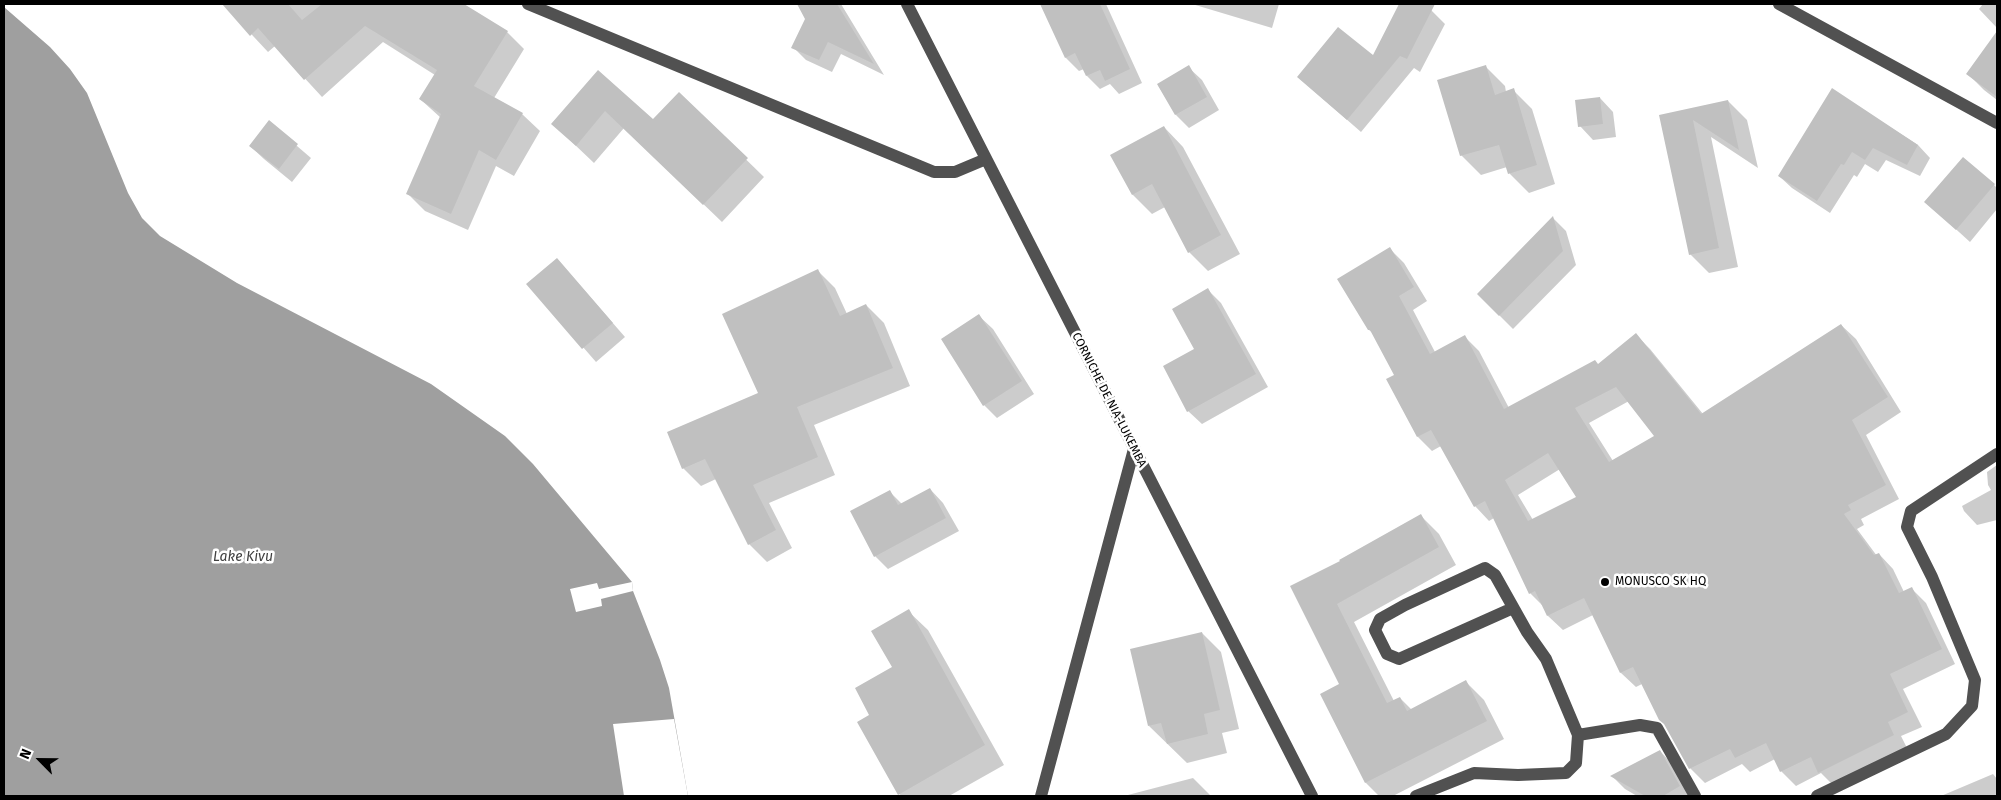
<!DOCTYPE html>
<html>
<head>
<meta charset="utf-8">
<style>
  body { margin:0 }
  #map { position:relative; width:2001px; height:800px; overflow:hidden; background:#fff; font-family:"Fira Sans",sans-serif }
  canvas { display:block }
  .frame { position:absolute; inset:0; border:5px solid #000; pointer-events:none }
  .north { position:absolute; left:15px; top:735px; width:50px; height:50px; -webkit-text-stroke:4px #fff; paint-order:stroke; rotate:293deg; font-size:14px; font-weight:700; line-height:20px; text-align:center; color:#000 }
  .north::after { content:''; display:block; margin:auto; width:18px; height:22px; background:#000; clip-path:polygon(50% 0,100% 100%,50% 72%,0 100%) }
</style>
</head>
<body>
<div id="map">
<canvas width="2001" height="800"></canvas>
<div class="frame"></div>
<div class="north">N</div>
</div>
<script>
const g = document.querySelector('canvas').getContext('2d');
g.lineJoin = 'round';
function fill(path, color) {
  g.fillStyle = color;
  g.fill(path, 'evenodd');
}
function poly(rows) {
  const path = new Path2D();
  for (const r of rows) {
    path.moveTo(r[0], r[1]);
    for (let i = 2; i < r.length; i += 2) path.lineTo(r[i], r[i + 1]);
  }
  return path;
}
function trace(path, color, width, dash) {
  g.strokeStyle = color;
  g.lineWidth = width;
  g.lineCap = dash ? 'butt' : 'round';
  g.setLineDash(dash || []);
  g.stroke(path);
}
function drawText(font, color, halo, rows, align = 'center') {
  g.font = font + ' "Fira Sans",sans-serif';
  g.lineWidth = 5;
  g.setLineDash([]);
  g.textBaseline = 'middle';
  g.strokeStyle = halo;
  g.fillStyle = color;
  for (const [text, x, y, turn = 0] of rows) {
    g.save();
    g.translate(x, y);
    g.rotate((+turn || 0) * Math.PI / 180);
    g.textAlign = isNaN(turn) ? turn : align;
    if (halo) g.strokeText(text, 0, 0);
    g.fillText(text, 0, 0);
    g.restore();
  }
}
fill(poly([
  [4,7,50,47,70,69,87,93,128,193,142,218,160,236,237,283,431,384,505,436,533,464,632,582,633,591,660,660,669,688,688,796,4,796]
]), '#9f9f9f');
fill(poly([
  [632,582,633,591,601,599,602,606,576,612,570,589,597,583,599,589],
  [674,719,688,796,624,796,613,724]
]), '#fff');
fill(poly([
  [227,4,393,4,401,13,407,4,461,4,507,32,524,49,494,98,522,114,540,131,514,176,496,166,468,230,425,211,408,194,441,118,420,99,435,75,383,42,322,97,275,46,268,52,225,6],
  [799,4,841,4,884,75,841,54,832,72,806,60,793,47,807,19],
  [1041,4,1106,4,1142,83,1119,94,1110,84,1100,89,1087,76,1084,69,1079,71,1066,58],
  [1192,4,1279,4,1272,28],
  [1400,4,1418,4,1431,10,1445,24,1420,72,1414,68,1361,132,1298,77,1373,57],
  [1983,4,1997,4,1997,28,1979,9],
  [1997,34,1997,100,1984,90,1968,74],
  [1485,66,1505,86,1506,92,1513,90,1532,109,1555,184,1529,193,1510,174,1507,167,1481,175,1461,155],
  [1188,67,1202,80,1219,110,1189,128,1176,115,1158,85],
  [598,71,654,121,679,94,764,177,722,222,624,128,594,163,553,124],
  [1832,90,1918,145,1930,158,1920,176,1886,160,1878,172,1865,164,1857,177,1854,175,1830,213,1792,188,1779,176],
  [1600,98,1613,112,1616,137,1593,140,1580,126],
  [1728,101,1747,120,1758,168,1711,137,1738,267,1709,273,1690,254,1660,116],
  [269,122,311,158,292,182,264,159,250,146],
  [1164,127,1183,147,1240,254,1208,271,1189,252,1165,207,1152,214,1133,195,1112,155],
  [1994,185,1997,188,1997,209,1970,242,1926,202],
  [1553,218,1566,231,1576,265,1513,329,1478,294],
  [1390,249,1404,263,1427,301,1413,310,1435,352,1465,337,1479,351,1509,408,1599,365,1636,335,1650,349,1703,414,1841,325,1856,339,1901,412,1866,435,1899,499,1861,519,1864,525,1857,529,1877,556,1879,554,1893,569,1904,592,1911,588,1926,603,1955,664,1903,689,1922,727,1901,736,1908,750,1834,786,1821,773,1796,786,1781,771,1775,759,1750,772,1742,764,1705,783,1690,768,1642,684,1636,687,1621,673,1593,615,1563,630,1548,616,1544,607,1530,593,1494,518,1489,521,1475,506,1441,446,1432,451,1418,437,1395,375,1374,334,1369,330],
  [1629,401,1656,437,1613,461,1589,423],
  [1560,469,1578,497,1533,520,1518,495],
  [557,259,625,337,596,362,528,284],
  [817,270,835,288,847,314,866,305,884,323,910,386,814,425,835,475,769,503,792,548,767,562,749,544,716,479,701,486,683,468,760,393],
  [1208,290,1221,303,1268,387,1202,424,1188,411,1196,350],
  [979,316,993,329,1034,394,997,418,984,405],
  [1997,465,1997,520,1977,525,1964,511,1962,506,1991,490,1988,485,1987,472],
  [930,489,943,503,959,531,888,569,875,556,890,492,902,504],
  [1421,516,1439,534,1456,565,1354,622,1394,701,1400,698,1412,710,1466,682,1484,700,1504,739,1393,796,1379,796,1366,783,1322,694,1341,684,1292,587,1342,562],
  [908,611,928,630,1004,765,949,796,902,796,899,794,893,668],
  [1202,633,1221,652,1239,729,1222,733,1227,753,1187,763,1149,726],
  [1660,751,1673,765,1691,796,1637,796,1625,789,1612,776],
  [1993,774,1997,779,1997,796,1941,796],
  [1193,778,1211,796,1124,796]
]), '#0003');
fill(poly([
  [222,4,288,4,302,20,322,4,464,4,508,31,474,86,523,113,496,160,479,150,451,214,406,194,441,114,419,99,437,70,365,26,304,80,258,28,250,36],
  [797,4,837,4,874,64,828,42,819,60,791,48,805,19],
  [1040,4,1100,4,1130,69,1105,81,1100,70,1086,76,1075,53,1065,58],
  [1399,4,1435,4,1407,59,1400,56,1347,120,1297,77,1338,27,1373,55],
  [1997,31,1997,97,1966,74],
  [1189,65,1207,97,1175,115,1157,84],
  [1486,65,1495,95,1514,88,1537,165,1508,174,1499,145,1460,156,1437,80],
  [598,70,653,119,679,92,748,158,703,205,605,111,576,146,551,124],
  [1832,88,1918,145,1907,165,1873,148,1865,160,1852,152,1844,165,1841,164,1817,201,1778,176],
  [1600,97,1603,124,1578,127,1575,100],
  [1728,100,1739,150,1693,120,1719,248,1689,255,1659,115],
  [269,120,298,144,279,169,249,146],
  [1164,126,1221,235,1188,253,1152,184,1132,195,1110,155],
  [1963,157,1995,184,1956,230,1924,202],
  [1553,216,1563,251,1499,316,1477,294],
  [1390,247,1414,287,1399,296,1430,354,1465,335,1504,409,1595,360,1598,364,1636,333,1701,414,1841,324,1888,397,1852,420,1886,485,1848,505,1851,510,1844,514,1874,555,1879,553,1899,593,1912,587,1942,649,1890,674,1908,712,1888,722,1894,735,1818,773,1811,757,1780,772,1766,743,1735,758,1730,749,1689,769,1664,724,1659,720,1633,667,1620,673,1584,598,1547,616,1535,591,1529,594,1485,501,1474,507,1431,430,1417,437,1386,379,1394,375,1370,330,1368,330,1337,279],
  [1616,387,1654,436,1609,462,1575,408],
  [1548,453,1576,497,1528,521,1505,480],
  [557,258,613,323,582,349,526,284],
  [818,269,840,316,866,304,893,368,797,407,818,457,753,485,776,530,748,545,705,459,682,469,667,432,758,393,722,314],
  [1208,288,1256,374,1187,412,1163,366,1194,349,1172,309],
  [979,314,1022,381,983,406,941,339],
  [930,488,946,518,874,557,850,511,890,490,898,505],
  [1421,514,1439,547,1337,604,1387,703,1400,697,1407,711,1466,680,1487,721,1365,783,1320,694,1339,684,1290,586,1340,561,1339,560],
  [909,609,985,745,898,795,857,722,869,715,855,688,892,667,871,631],
  [1202,632,1220,710,1204,714,1208,734,1167,744,1161,723,1148,726,1130,649],
  [1660,750,1680,786,1663,796,1645,796,1610,776]
]), '#c0c0c0');
trace(poly([
  [528,4,934,172,955,172,986,159],
  [907,4,1312,796],
  [1779,4,1997,123],
  [1578,735,1640,725,1657,728,1695,796],
  [1041,796,1134,449],
  [1416,796,1474,773,1518,775,1566,773,1576,763,1578,735,1546,659,1527,632,1495,575,1485,568,1405,605,1380,619,1375,630,1387,654,1399,659,1513,608],
  [1817,796,1946,734,1972,706,1975,680,1932,577,1907,527,1911,511,1997,454]
]), '#515151', 12);
for (const [x, y, r, color] of [
  [1605,582,5,"#000"]
]) {
  const dot = new Path2D();
  dot.arc(x, y, r, 0, 2 * Math.PI);
  g.fillStyle = color;
  g.fill(dot);
  trace(dot, '#fff', 2);
}
drawText('12px', '#000', '#fff', [
  ["CORNICHE DE NIA-LUKEMBA",1109,400,63]
]);
drawText('12px', '#000', '#fff', [
  ["MONUSCO SK HQ",1615,582]
], 'left');
drawText('italic 14px', '#404040', '#fff', [
  ["Lake Kivu",243,557]
]);
</script>
</body>
</html>
